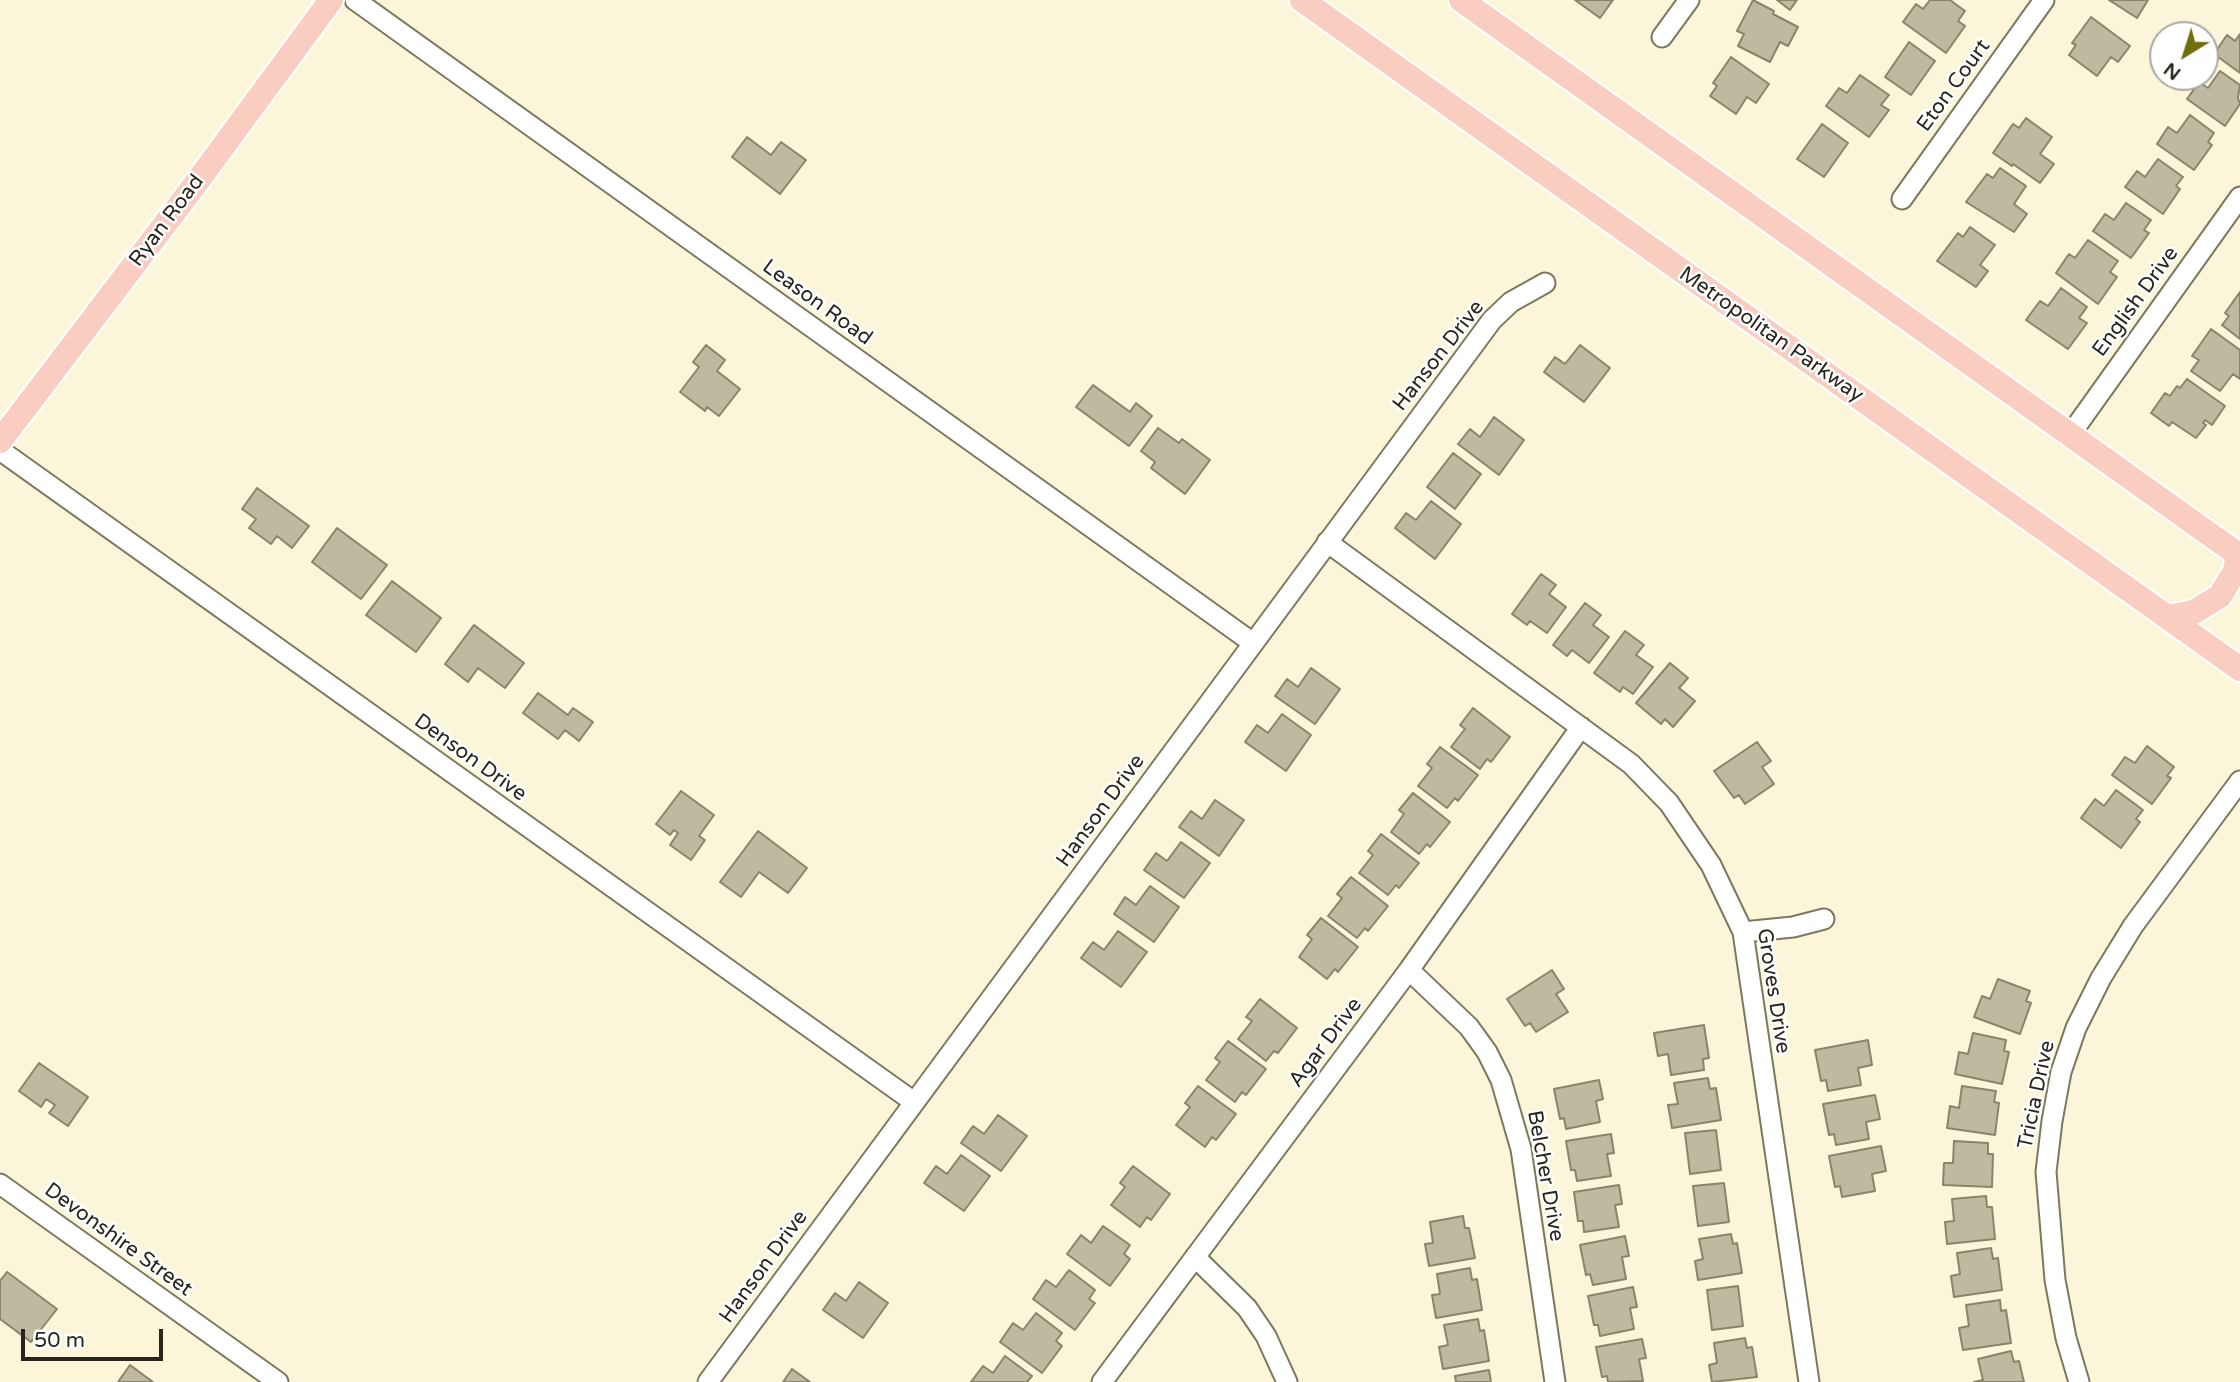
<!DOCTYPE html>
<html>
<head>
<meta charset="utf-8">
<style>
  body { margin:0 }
  #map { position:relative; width:2240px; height:1382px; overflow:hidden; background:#fbf6d9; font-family:"Varela Round",sans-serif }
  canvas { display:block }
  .north { position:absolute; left:2149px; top:21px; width:70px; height:70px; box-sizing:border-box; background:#fff; border:2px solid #a9a8a4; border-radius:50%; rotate:218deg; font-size:19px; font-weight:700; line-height:28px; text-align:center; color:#28261c }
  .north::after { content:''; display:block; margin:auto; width:24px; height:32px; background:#706e0e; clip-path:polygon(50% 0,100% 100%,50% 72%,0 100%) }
  .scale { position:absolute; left:21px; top:1329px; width:142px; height:32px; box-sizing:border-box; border:4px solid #28261c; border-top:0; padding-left:9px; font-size:21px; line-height:24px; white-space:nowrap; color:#28261c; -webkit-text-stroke:5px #fff; paint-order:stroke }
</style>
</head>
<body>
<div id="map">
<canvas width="2240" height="1382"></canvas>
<div class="north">N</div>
<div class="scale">50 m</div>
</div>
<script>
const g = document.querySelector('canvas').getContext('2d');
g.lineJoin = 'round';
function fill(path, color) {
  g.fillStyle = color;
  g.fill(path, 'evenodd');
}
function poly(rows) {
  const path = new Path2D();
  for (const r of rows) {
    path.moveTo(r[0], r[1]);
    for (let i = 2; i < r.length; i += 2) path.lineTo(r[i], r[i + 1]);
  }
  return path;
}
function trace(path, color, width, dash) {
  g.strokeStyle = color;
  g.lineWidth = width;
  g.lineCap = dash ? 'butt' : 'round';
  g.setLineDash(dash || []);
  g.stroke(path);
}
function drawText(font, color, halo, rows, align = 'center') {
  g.font = font + ' "Varela Round",sans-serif';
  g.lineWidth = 5;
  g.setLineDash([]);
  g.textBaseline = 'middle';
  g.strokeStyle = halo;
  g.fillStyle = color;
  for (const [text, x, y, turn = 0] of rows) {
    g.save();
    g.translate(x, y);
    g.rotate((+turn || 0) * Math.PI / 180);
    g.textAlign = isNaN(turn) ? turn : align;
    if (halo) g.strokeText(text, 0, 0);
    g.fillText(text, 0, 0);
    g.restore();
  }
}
const building = poly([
  [1575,0,1613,0,1600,18,1575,0],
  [1753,0,1774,11,1773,14,1798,27,1788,46,1780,42,1770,62,1738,46,1744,34,1737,31,1753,0],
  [1777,0,1797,0,1790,10,1777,0],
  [1930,0,1950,0,1965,11,1958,21,1965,26,1946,53,1903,22,1916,4,1923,9,1930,0],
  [2109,0,2148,0,2137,18,2109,0],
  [2091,17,2130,46,2118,62,2111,57,2097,76,2069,55,2076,45,2072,43,2091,17],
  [2240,34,2240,73,2214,54,2227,35,2235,41,2240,34],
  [1909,42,1935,61,1911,95,1885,77,1909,42],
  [1731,57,1769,84,1756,103,1747,97,1736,114,1710,96,1717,86,1713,83,1731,57],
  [2220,71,2240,85,2238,98,2240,104,2225,126,2187,99,2199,82,2208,88,2220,71],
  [1860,75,1889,95,1881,105,1889,110,1869,137,1826,106,1839,88,1847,93,1860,75],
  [2190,115,2214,133,2208,142,2212,145,2194,170,2157,144,2168,127,2177,133,2190,115],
  [2026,118,2052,137,2040,154,2054,164,2040,183,2013,164,2012,166,1993,153,2013,124,2019,128,2026,118],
  [1822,124,1848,143,1824,177,1797,159,1822,124],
  [747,137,771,155,781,142,806,160,780,194,732,157,747,137],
  [2158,159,2183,177,2176,186,2180,189,2163,214,2125,187,2137,171,2145,177,2158,159],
  [2000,168,2026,186,2014,204,2027,214,2014,232,1966,202,1987,174,1993,178,2000,168],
  [2126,203,2151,220,2144,230,2149,233,2131,258,2093,231,2105,214,2114,220,2126,203],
  [1970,227,1995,245,1980,265,1988,271,1976,287,1937,261,1958,233,1963,237,1970,227],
  [2088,240,2118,261,2110,272,2117,277,2098,304,2056,273,2069,254,2075,258,2088,240],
  [2061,288,2087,307,2079,318,2087,323,2068,349,2026,320,2040,301,2048,306,2061,288],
  [2240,292,2240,339,2222,325,2229,316,2225,313,2240,292],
  [2211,329,2240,350,2240,379,2233,374,2220,391,2191,371,2199,360,2192,356,2211,329],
  [706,345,725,360,717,371,740,389,719,416,707,407,705,411,680,392,699,367,693,362,706,345],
  [1580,345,1610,368,1584,402,1544,372,1555,357,1565,364,1580,345],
  [2187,379,2225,406,2212,425,2205,420,2203,423,2206,425,2196,438,2172,422,2169,426,2151,413,2165,393,2170,396,2177,386,2180,388,2187,379],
  [1093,385,1130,412,1136,403,1152,416,1129,446,1076,407,1093,385],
  [1494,417,1524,440,1499,475,1458,444,1470,429,1480,437,1494,417],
  [1158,428,1179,443,1182,439,1210,460,1185,494,1151,468,1155,462,1141,451,1158,428],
  [1453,453,1481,474,1455,509,1427,487,1453,453],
  [257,488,309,526,292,548,277,536,271,544,249,528,256,519,242,509,257,488],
  [1431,501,1461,524,1435,559,1395,528,1406,513,1416,520,1431,501],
  [337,528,387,565,361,599,312,562,337,528],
  [1541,574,1556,585,1549,594,1566,607,1547,633,1530,621,1527,625,1512,614,1541,574],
  [392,581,441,618,416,652,366,615,392,581],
  [1585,603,1601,615,1593,625,1609,637,1589,663,1572,650,1567,656,1553,645,1585,603],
  [474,625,524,663,505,688,478,668,468,682,445,664,474,625],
  [1625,631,1644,645,1636,655,1653,667,1633,694,1623,687,1620,692,1594,673,1625,631],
  [1670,663,1688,678,1679,688,1695,701,1673,727,1665,719,1661,724,1636,703,1670,663],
  [1311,668,1340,689,1315,724,1275,696,1287,679,1298,687,1311,668],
  [538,693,568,715,573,708,593,722,579,741,565,730,558,739,523,713,538,693],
  [1473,708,1510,737,1491,762,1487,759,1480,769,1451,747,1465,729,1460,725,1473,708],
  [1282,714,1311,735,1286,771,1245,742,1257,725,1268,733,1282,714],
  [1757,742,1771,761,1762,767,1774,784,1745,804,1739,795,1734,798,1714,771,1757,742],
  [2147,746,2174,767,2167,776,2171,778,2152,804,2112,775,2125,757,2135,763,2147,746],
  [1440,747,1478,775,1458,801,1455,798,1447,808,1418,786,1432,768,1427,764,1440,747],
  [2116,790,2143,810,2136,819,2140,822,2121,848,2081,818,2095,799,2104,806,2116,790],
  [681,791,714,815,699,836,705,840,691,860,670,845,678,833,674,830,670,835,656,824,681,791],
  [1413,793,1450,822,1430,847,1427,844,1419,854,1391,832,1404,814,1399,810,1413,793],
  [1215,800,1244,820,1219,856,1179,827,1191,811,1202,819,1215,800],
  [758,831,807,868,788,893,759,872,741,897,720,882,758,831],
  [1381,834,1419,863,1399,888,1396,885,1388,895,1359,873,1373,855,1368,851,1381,834],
  [1181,842,1210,863,1184,898,1144,870,1156,853,1167,861,1181,842],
  [1351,877,1388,906,1368,931,1365,928,1357,938,1328,916,1342,898,1337,894,1351,877],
  [1150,886,1179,907,1154,942,1114,914,1125,897,1136,905,1150,886],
  [1321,918,1358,947,1338,972,1335,969,1327,979,1299,957,1312,939,1307,935,1321,918],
  [1118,931,1147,952,1121,987,1081,958,1093,942,1104,950,1118,931],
  [1552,970,1564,989,1556,994,1568,1012,1536,1032,1530,1023,1525,1026,1507,999,1552,970],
  [1998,979,2030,991,2026,1001,2031,1003,2020,1034,1974,1017,1982,996,1990,999,1998,979],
  [1260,999,1297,1028,1278,1053,1274,1051,1266,1061,1238,1039,1252,1021,1246,1017,1260,999],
  [1704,1025,1709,1058,1703,1059,1704,1070,1671,1075,1668,1054,1658,1056,1654,1033,1704,1025],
  [1973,1033,2006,1040,2004,1051,2009,1052,2002,1084,1955,1074,1959,1052,1968,1054,1973,1033],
  [1868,1040,1872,1065,1858,1068,1861,1085,1828,1091,1826,1080,1821,1081,1815,1050,1868,1040],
  [1228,1041,1266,1069,1246,1095,1242,1092,1235,1102,1206,1080,1220,1062,1215,1058,1228,1041],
  [39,1063,88,1097,68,1126,49,1113,55,1105,46,1099,41,1107,19,1091,39,1063],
  [1708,1078,1710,1089,1716,1088,1721,1120,1672,1128,1668,1105,1678,1104,1674,1083,1708,1078],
  [1599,1080,1603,1099,1596,1101,1600,1122,1566,1129,1564,1118,1560,1119,1554,1089,1599,1080],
  [1198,1086,1236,1114,1216,1140,1212,1137,1205,1147,1176,1125,1190,1107,1185,1103,1198,1086],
  [1962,1086,1996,1091,1994,1102,1999,1103,1995,1135,1947,1128,1950,1106,1959,1108,1962,1086],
  [1875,1095,1880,1119,1866,1122,1869,1139,1836,1145,1834,1134,1829,1135,1823,1104,1875,1095],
  [998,1115,1027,1136,1001,1171,961,1143,973,1126,984,1134,998,1115],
  [1716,1130,1721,1170,1690,1174,1685,1133,1716,1130],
  [1611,1134,1614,1153,1607,1154,1611,1176,1577,1181,1575,1170,1571,1170,1566,1141,1611,1134],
  [1954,1141,1988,1143,1988,1154,1993,1154,1992,1187,1943,1185,1944,1163,1953,1163,1954,1141],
  [1881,1146,1886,1171,1872,1174,1875,1191,1842,1197,1840,1186,1835,1187,1829,1156,1881,1146],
  [961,1155,990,1176,964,1211,924,1183,936,1166,947,1174,961,1155],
  [1133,1166,1170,1194,1151,1220,1147,1217,1140,1227,1111,1205,1125,1187,1120,1183,1133,1166],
  [1724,1183,1729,1222,1698,1226,1693,1186,1724,1183],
  [1619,1185,1622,1204,1615,1205,1619,1227,1584,1232,1583,1221,1578,1221,1574,1192,1619,1185],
  [1986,1196,1987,1207,1992,1207,1995,1239,1947,1244,1945,1222,1954,1221,1952,1199,1986,1196],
  [1463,1216,1465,1228,1469,1228,1475,1258,1429,1266,1425,1244,1433,1243,1430,1222,1463,1216],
  [1103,1226,1130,1245,1124,1254,1130,1259,1110,1286,1067,1254,1081,1235,1091,1243,1103,1226],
  [1731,1234,1733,1244,1737,1243,1742,1273,1698,1280,1695,1261,1703,1259,1699,1239,1731,1234],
  [1625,1236,1629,1256,1622,1257,1626,1279,1593,1285,1590,1274,1586,1275,1580,1245,1625,1236],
  [1991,1248,1993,1259,1998,1258,2002,1290,1954,1297,1951,1276,1960,1274,1957,1253,1991,1248],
  [1470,1268,1472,1280,1477,1279,1482,1310,1436,1318,1432,1295,1440,1294,1437,1274,1470,1268],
  [1069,1270,1095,1290,1089,1299,1095,1303,1075,1330,1033,1299,1046,1280,1056,1287,1069,1270],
  [7,1272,57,1309,31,1342,0,1319,0,1281,7,1272],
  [859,1282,888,1303,863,1338,823,1310,835,1293,846,1301,859,1282],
  [1738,1286,1743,1326,1712,1330,1707,1290,1738,1286],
  [1633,1287,1637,1307,1630,1308,1634,1329,1600,1336,1598,1325,1594,1325,1588,1296,1633,1287],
  [2000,1300,2001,1311,2006,1310,2011,1343,1963,1350,1959,1328,1969,1326,1966,1305,2000,1300],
  [1036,1313,1062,1333,1056,1341,1062,1346,1042,1373,1000,1342,1013,1323,1023,1330,1036,1313],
  [1478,1319,1480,1331,1484,1330,1489,1361,1443,1369,1439,1347,1448,1345,1444,1325,1478,1319],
  [1745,1338,1747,1348,1752,1347,1757,1377,1712,1382,1709,1365,1717,1363,1714,1343,1745,1338],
  [1642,1339,1646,1358,1639,1359,1643,1381,1608,1382,1607,1376,1602,1377,1596,1347,1642,1339],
  [2011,1351,2014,1362,2019,1361,2024,1382,1974,1382,1983,1380,1978,1359,2011,1351],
  [1005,1356,1032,1376,1027,1382,971,1382,983,1366,993,1373,1005,1356],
  [130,1365,153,1382,118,1382,130,1365],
  [792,1369,810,1382,783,1382,792,1369],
  [1489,1370,1491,1382,1456,1382,1455,1376,1489,1370]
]);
fill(building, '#bfba9f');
trace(building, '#89846a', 2);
const minor = poly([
  [355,0,1253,643],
  [1662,37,1689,0],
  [1902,199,2044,0],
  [2070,435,2240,197],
  [0,450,914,1102],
  [1327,542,1631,764,1669,803,1711,865,1743,932,1809,1382],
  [1743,932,1793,927,1824,919],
  [1409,970,1469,1027,1487,1052,1501,1080,1521,1149,1555,1382],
  [0,1184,278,1382],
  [1195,1257,1247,1308,1266,1336,1287,1382],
  [708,1382,1492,320,1511,302,1545,283],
  [1102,1382,1409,970,1581,727],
  [2079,1382,2066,1338,2055,1280,2046,1172,2052,1121,2061,1072,2076,1028,2101,978,2133,926,2240,781]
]);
const major = poly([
  [1302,0,2240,669],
  [1461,0,2240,556],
  [0,441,194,186,331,0],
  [2167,617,2194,612,2220,596,2235,571,2238,554]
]);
trace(minor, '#7c785f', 23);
trace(major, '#fff', 28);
trace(minor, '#fff', 19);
trace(major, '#facdc1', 24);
drawText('21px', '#28261c', '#fff', [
  ["Eton Court",1954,86,-54],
  ["Ryan Road",167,221,-53],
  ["English Drive",2136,302,-54],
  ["Leason Road",817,303,36],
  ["Metropolitan Parkway",1771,335,35],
  ["Hanson Drive",1439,356,-52],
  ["Denson Drive",470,758,36],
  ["Hanson Drive",1101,811,-54],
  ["Groves Drive",1773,991,81],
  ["Agar Drive",1326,1043,-53],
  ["Tricia Drive",2037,1095,-78],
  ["Belcher Drive",1545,1176,80],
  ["Devonshire Street",118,1240,36],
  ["Hanson Drive",764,1267,-54]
]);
</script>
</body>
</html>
